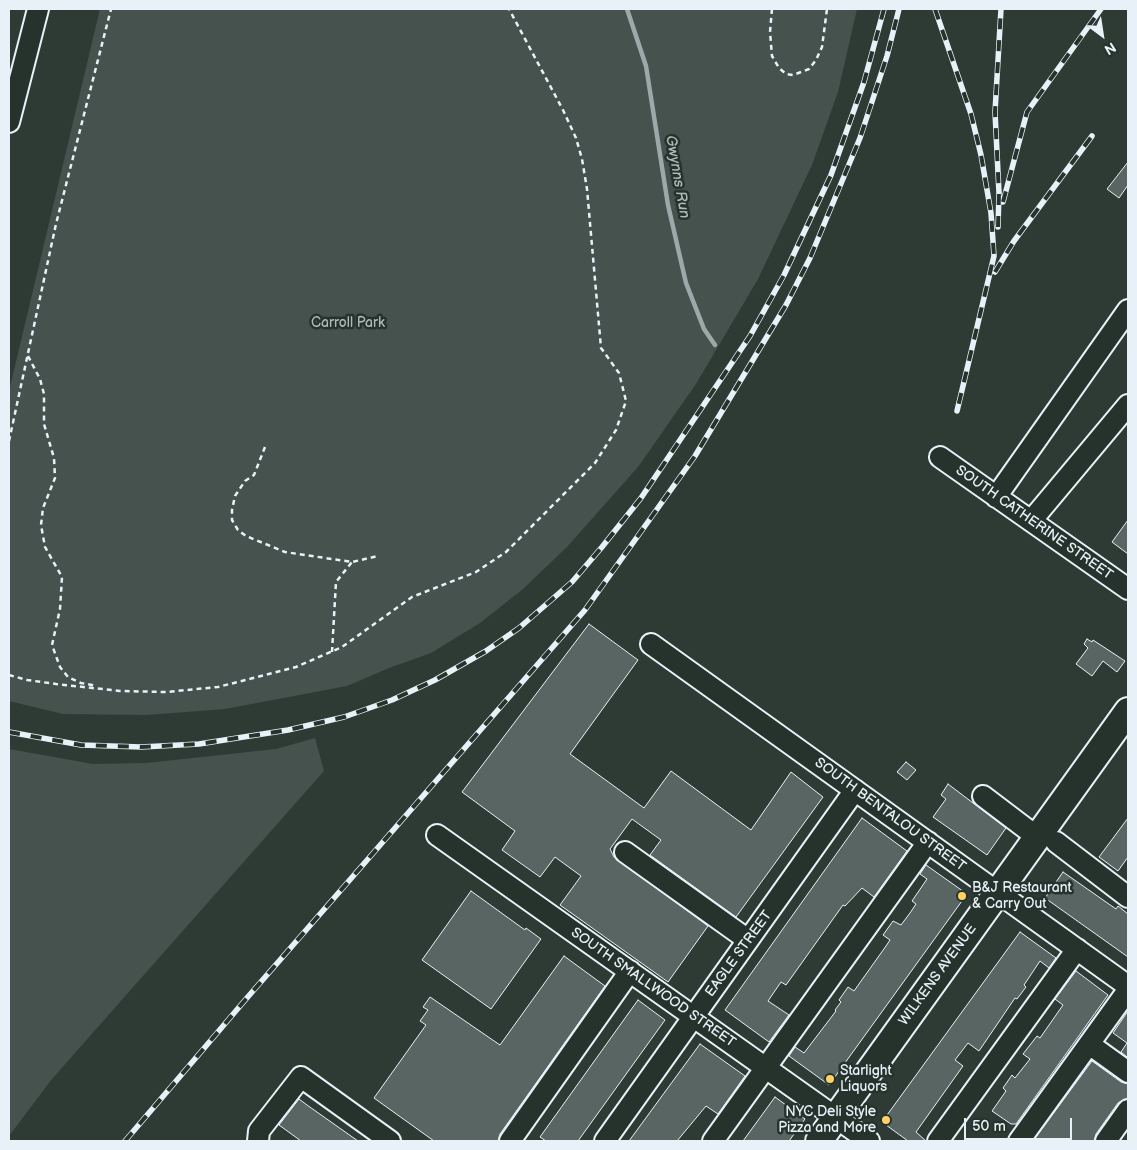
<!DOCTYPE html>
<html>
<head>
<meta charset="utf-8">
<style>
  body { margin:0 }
  #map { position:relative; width:1137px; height:1150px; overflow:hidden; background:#2e3b35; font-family:"Balsamiq Sans",sans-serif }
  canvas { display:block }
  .frame { position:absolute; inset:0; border:10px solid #e8f1f8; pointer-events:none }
  .north { position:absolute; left:1077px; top:10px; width:50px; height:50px; -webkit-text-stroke:4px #26332d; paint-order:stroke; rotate:149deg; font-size:14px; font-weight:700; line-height:20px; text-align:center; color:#e8f1f8 }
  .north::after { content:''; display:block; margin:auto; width:18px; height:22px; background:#e8f1f8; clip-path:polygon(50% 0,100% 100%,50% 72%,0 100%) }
  .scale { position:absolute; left:964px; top:1118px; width:108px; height:22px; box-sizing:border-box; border:2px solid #e8f1f8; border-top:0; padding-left:6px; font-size:15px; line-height:18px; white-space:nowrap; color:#e8f1f8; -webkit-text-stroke:4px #26332d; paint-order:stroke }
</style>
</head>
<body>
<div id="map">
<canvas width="1137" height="1150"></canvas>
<div class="frame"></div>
<div class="north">N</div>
<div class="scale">50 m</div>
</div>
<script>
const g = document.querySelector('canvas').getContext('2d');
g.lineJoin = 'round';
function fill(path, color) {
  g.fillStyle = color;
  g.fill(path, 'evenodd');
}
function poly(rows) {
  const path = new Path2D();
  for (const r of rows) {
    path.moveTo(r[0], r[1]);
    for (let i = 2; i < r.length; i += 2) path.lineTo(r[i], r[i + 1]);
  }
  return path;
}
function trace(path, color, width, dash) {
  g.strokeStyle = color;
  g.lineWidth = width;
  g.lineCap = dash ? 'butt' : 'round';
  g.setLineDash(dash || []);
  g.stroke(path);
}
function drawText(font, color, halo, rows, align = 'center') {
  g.font = font + ' "Balsamiq Sans",sans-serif';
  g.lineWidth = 5;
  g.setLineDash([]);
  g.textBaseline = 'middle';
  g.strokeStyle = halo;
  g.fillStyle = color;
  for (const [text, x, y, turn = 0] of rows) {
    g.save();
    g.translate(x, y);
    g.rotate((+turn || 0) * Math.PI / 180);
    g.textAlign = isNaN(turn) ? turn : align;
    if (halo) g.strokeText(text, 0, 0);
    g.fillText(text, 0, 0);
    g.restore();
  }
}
fill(poly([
  [100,9,857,9,838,92,812,165,758,279,696,384,638,467,567,547,523,589,480,623,431,653,389,668,347,686,225,709,146,715,63,714,9,701,9,391],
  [315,738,324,771,52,1079,9,1136,9,749,93,764,146,763,276,749]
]), '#45524e');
trace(poly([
  [627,9,646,66,668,205,686,283,704,329,715,345]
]), '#9da8a9', 4.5);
const building = poly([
  [1128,162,1128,185,1119,198,1107,189,1128,162],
  [1128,520,1128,554,1112,542,1128,520],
  [589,624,638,660,570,754,644,808,671,771,751,830,791,772,823,797,736,917,650,855,661,840,632,819,610,849,614,857,708,926,668,982,560,905,581,876,555,857,540,877,502,850,515,831,462,792,589,624],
  [1087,639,1092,642,1093,640,1125,661,1117,672,1103,661,1092,676,1076,664,1088,648,1084,644,1087,639],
  [906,762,916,770,907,780,897,772,906,762],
  [948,784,1006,828,987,855,933,817,946,799,941,795,948,784],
  [862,818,907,851,874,897,862,888,845,906,843,905,786,985,781,982,768,1001,789,1015,769,1042,725,1010,862,818],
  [1128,818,1128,857,1118,871,1099,857,1128,818],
  [926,865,967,894,829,1085,789,1056,795,1047,804,1053,836,1011,835,1010,841,1002,839,1000,848,987,854,991,886,946,890,940,883,935,893,921,901,925,910,913,916,904,912,901,927,879,920,874,926,865],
  [1063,872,1116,909,1118,906,1128,914,1128,957,1045,898,1063,872],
  [471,891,525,930,526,928,541,939,491,1009,422,960,471,891],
  [1020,932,1056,958,1049,968,1040,961,1024,985,1026,987,1017,999,1015,998,979,1051,968,1043,955,1060,963,1066,916,1132,926,1141,908,1141,882,1122,1020,932],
  [564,956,605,986,500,1134,498,1141,434,1141,374,1098,426,1025,420,1021,428,1010,423,1007,430,997,500,1045,564,956],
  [1076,971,1108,995,1016,1124,1011,1124,992,1111,1006,1091,1003,1088,1012,1075,1015,1078,1030,1059,1023,1054,1037,1036,1040,1038,1063,1005,1055,999,1076,971],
  [638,1000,665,1020,578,1141,546,1141,540,1137,638,1000],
  [1128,1011,1128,1058,1121,1052,1127,1043,1113,1033,1128,1011],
  [700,1044,745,1076,718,1114,706,1106,677,1141,629,1141,700,1044],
  [1092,1061,1121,1082,1128,1084,1128,1098,1118,1103,1096,1134,1094,1141,1033,1141,1092,1061],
  [775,1097,805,1119,789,1141,743,1141,775,1097],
  [299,1099,307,1105,358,1141,301,1141,279,1125,299,1099]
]);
fill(building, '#596563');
trace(building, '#e8f1f8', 1);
const minor = poly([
  [9,122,38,9],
  [940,457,1128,589],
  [996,497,1128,310],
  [1031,521,1128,405],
  [651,644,1128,986],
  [983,796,1037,837],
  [437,835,869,1141],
  [1056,842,1128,897],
  [625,852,748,940],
  [1089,1044,1128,1072],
  [258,1141,259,1131,301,1077,390,1141],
  [510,1141,630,971],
  [605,1141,855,790],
  [713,1141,928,842],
  [938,1141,1077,949],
  [1019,1141,1128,990],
  [1106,1141,1128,1110]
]);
const major = poly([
  [819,1141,1128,711]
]);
trace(minor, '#e8f1f8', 24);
trace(major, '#e8f1f8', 30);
trace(poly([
  [772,9,770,32,772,56,779,68,786,74,793,75,809,69,816,60,822,47,827,9],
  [28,356,40,379,44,394,44,424,54,458,55,478,43,508,41,525,45,547,62,577,60,609,52,645,60,667,68,677,81,683,97,686],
  [9,441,56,224,111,9],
  [265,447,254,475,245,481,235,496,232,510,232,520,238,530,246,536,285,552,352,562,378,556],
  [332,652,336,582,352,562],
  [9,675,27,680,56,684,120,691,166,692,218,687,296,667,342,647,412,597,476,572,506,552,595,463,616,430,626,401,619,373,601,348,587,189,582,159,576,138,563,110,509,9]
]), '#e8f1f8', 2.5, [5, 4]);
trace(minor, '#26332d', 20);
trace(major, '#26332d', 26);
const rail = poly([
  [935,9,971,114,981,155,991,213,994,256,957,411],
  [1003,202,1027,112,1101,9],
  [998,227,999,193,995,112,1001,9],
  [995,272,1014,241,1092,136],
  [9,732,81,745,141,747,199,744,288,730,344,717,392,700,435,680,486,651,519,628,572,582,602,547,641,498,750,336,784,275,831,175,864,82,884,9],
  [125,1141,246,999,585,610,695,456,786,305,810,258,860,138,887,56,899,9]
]);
trace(rail, '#e8f1f8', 5.5);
trace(rail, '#26332d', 4, [11]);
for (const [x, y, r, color] of [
  [962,896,5,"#ffd166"],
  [830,1079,5,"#ffd166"],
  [886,1120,5,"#ffd166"]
]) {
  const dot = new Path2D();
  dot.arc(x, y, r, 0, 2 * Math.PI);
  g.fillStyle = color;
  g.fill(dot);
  trace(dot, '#26332d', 2);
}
drawText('14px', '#afb9bc', '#26332d', [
  ["Carroll Park",348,323]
]);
drawText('14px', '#e8f1f8', '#26332d', [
  ["SOUTH CATHERINE STREET",1034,523,35],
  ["SOUTH BENTALOU STREET",890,815,36],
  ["EAGLE STREET",739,954,-54],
  ["WILKENS AVENUE",938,975,-54],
  ["SOUTH SMALLWOOD STREET",653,988,35]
]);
drawText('14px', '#e8f1f8', '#26332d', [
  ["B&J Restaurant",972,888],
  ["& Carry Out",972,904],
  ["Starlight",840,1071],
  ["Liquors",840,1087],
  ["NYC Deli Style",876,1112,"right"],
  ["Pizza and More",876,1128,"right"]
], 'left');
drawText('italic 15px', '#b0babd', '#26332d', [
  ["Gwynns Run",677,177,80]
]);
</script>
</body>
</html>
